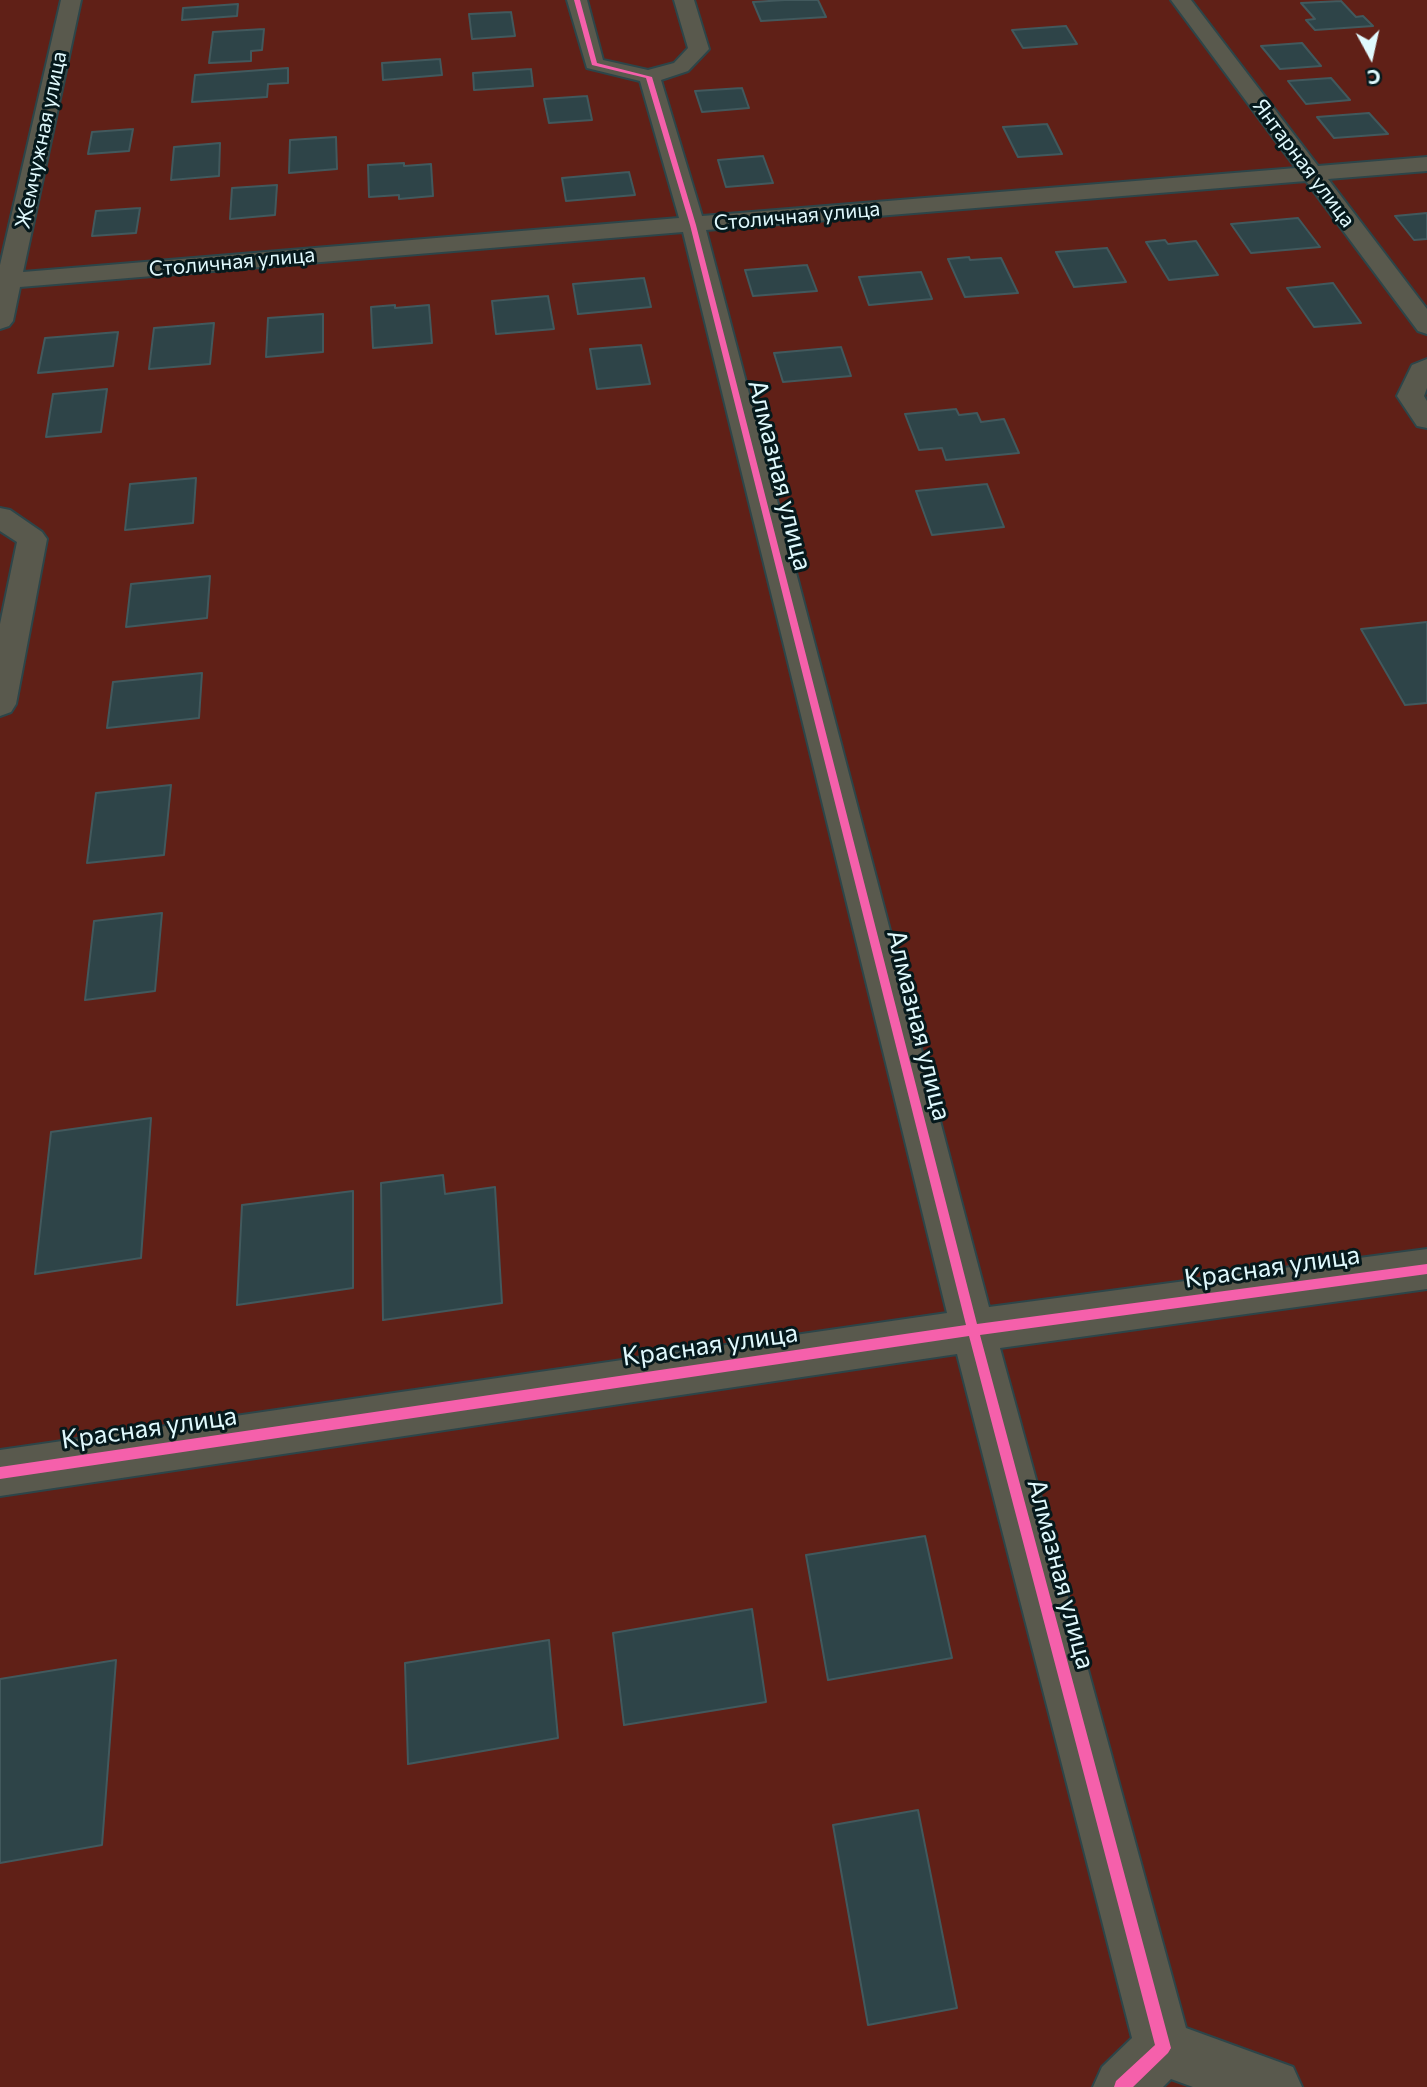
<!DOCTYPE html>
<html>
<head>
<meta charset="utf-8">
<style>
  body { margin:0 }
  #map { position:relative; width:1427px; height:2087px; overflow:hidden; background:#0d2a2f; font-family:Commissioner,sans-serif }
  canvas { display:block }
  .north { position:absolute; left:1336px; top:21px; width:70px; height:70px; -webkit-text-stroke:5px #06191c; paint-order:stroke; rotate:172deg; font-size:19px; font-weight:700; line-height:28px; text-align:center; color:#e0f9fd }
  .north::after { content:''; display:block; margin:auto; width:24px; height:32px; background:#e0f9fd; clip-path:polygon(50% 0,100% 100%,50% 72%,0 100%) }
</style>
</head>
<body>
<div id="map">
<canvas width="1427" height="2087"></canvas>
<div class="north">С</div>
</div>
<script>
const g = document.querySelector('canvas').getContext('2d');
g.lineJoin = 'round';
function fill(path, color) {
  g.fillStyle = color;
  g.fill(path, 'evenodd');
}
function poly(rows) {
  const path = new Path2D();
  for (const r of rows) {
    path.moveTo(r[0], r[1]);
    for (let i = 2; i < r.length; i += 2) path.lineTo(r[i], r[i + 1]);
  }
  return path;
}
function trace(path, color, width, dash) {
  g.strokeStyle = color;
  g.lineWidth = width;
  g.lineCap = dash ? 'butt' : 'round';
  g.setLineDash(dash || []);
  g.stroke(path);
}
function drawText(font, color, halo, rows, align = 'center') {
  g.font = font + ' Commissioner,sans-serif';
  g.lineWidth = 6;
  g.setLineDash([]);
  g.textBaseline = 'middle';
  g.strokeStyle = halo;
  g.fillStyle = color;
  for (const [text, x, y, turn = 0] of rows) {
    g.save();
    g.translate(x, y);
    g.rotate((+turn || 0) * Math.PI / 180);
    g.textAlign = isNaN(turn) ? turn : align;
    if (halo) g.strokeText(text, 0, 0);
    g.fillText(text, 0, 0);
    g.restore();
  }
}
fill(poly([
  [0,0,1427,0,1427,2087,0,2087]
]), '#602017');
const building = poly([
  [785,0,818,0,826,17,761,21,753,2,785,0],
  [1341,1,1356,17,1363,16,1373,26,1315,30,1306,20,1315,19,1301,3,1341,1],
  [238,4,237,16,182,20,183,8,238,4],
  [511,12,515,36,472,39,469,14,511,12],
  [1066,26,1077,44,1023,48,1012,30,1066,26],
  [264,29,262,50,251,51,251,61,209,63,213,32,264,29],
  [1302,43,1321,66,1280,69,1261,46,1302,43],
  [440,59,442,75,383,80,382,63,440,59],
  [288,68,288,83,268,84,267,97,192,102,195,75,288,68],
  [531,69,533,86,474,90,473,73,531,69],
  [1331,78,1350,100,1306,104,1288,81,1331,78],
  [742,88,749,108,702,112,695,91,742,88],
  [587,96,592,120,549,123,544,99,587,96],
  [1369,113,1388,134,1334,138,1317,117,1369,113],
  [1047,124,1062,154,1018,157,1003,127,1047,124],
  [133,129,129,151,88,154,92,132,133,129],
  [336,137,337,169,289,173,290,140,336,137],
  [220,143,219,176,171,180,174,147,220,143],
  [763,156,773,183,726,187,718,160,763,156],
  [404,163,404,166,431,164,433,196,399,199,399,195,369,197,368,165,404,163],
  [629,172,635,195,566,201,562,178,629,172],
  [277,185,275,215,230,219,232,188,277,185],
  [140,208,136,233,92,236,96,211,140,208],
  [1427,213,1427,239,1414,240,1395,216,1427,213],
  [1298,218,1320,247,1251,253,1231,224,1298,218],
  [1165,240,1168,244,1196,241,1218,275,1169,280,1146,242,1165,240],
  [1107,248,1126,282,1074,287,1056,252,1107,248],
  [969,257,970,260,1001,258,1018,293,965,297,948,259,969,257],
  [807,265,817,291,753,296,745,270,807,265],
  [921,272,932,299,869,305,859,277,921,272],
  [644,278,651,307,578,314,573,284,644,278],
  [1333,283,1361,323,1314,327,1287,288,1333,283],
  [548,296,554,329,496,334,492,301,548,296],
  [395,305,395,308,429,305,432,343,373,348,371,307,395,305],
  [323,314,323,352,266,357,268,318,323,314],
  [214,323,210,364,149,369,154,328,214,323],
  [118,332,113,366,38,373,45,338,118,332],
  [641,345,650,384,597,389,590,349,641,345],
  [841,347,851,376,783,382,774,353,841,347],
  [107,389,101,432,46,437,53,394,107,389],
  [956,409,959,415,977,413,981,422,1004,419,1019,453,946,460,942,448,919,450,905,414,956,409],
  [196,478,193,523,125,530,130,484,196,478],
  [987,484,1004,527,932,535,916,491,987,484],
  [210,576,207,618,126,627,131,584,210,576],
  [1427,622,1427,703,1405,705,1361,629,1427,622],
  [202,673,199,718,107,728,113,682,202,673],
  [171,785,164,855,87,863,96,793,171,785],
  [162,913,155,991,85,1000,94,921,162,913],
  [151,1118,141,1258,35,1274,51,1132,151,1118],
  [443,1175,445,1194,495,1187,502,1303,383,1320,381,1183,443,1175],
  [353,1191,353,1288,237,1305,242,1205,353,1191],
  [925,1536,952,1658,828,1680,806,1555,925,1536],
  [752,1609,766,1702,624,1725,613,1633,752,1609],
  [549,1640,558,1738,408,1764,405,1663,549,1640],
  [116,1660,102,1845,0,1863,0,1679,116,1660],
  [918,1810,957,2008,868,2025,833,1825,918,1810]
]);
fill(building, '#2e4448');
trace(building, '#42595d', 2);
const street = poly([
  [61,0,81,0,23,272,679,218,640,81,587,68,567,0,587,0,603,60,648,70,674,63,688,48,674,0,694,0,709,49,688,71,661,80,702,216,1296,168,1171,0,1191,0,1318,166,1427,157,1427,171,1328,179,1427,309,1427,334,1418,331,1306,181,706,230,989,1307,1427,1249,1427,1289,1000,1348,1186,2028,1293,2067,1302,2087,1193,2087,1171,2079,1163,2087,1093,2087,1102,2067,1132,2038,957,1354,0,1496,0,1450,947,1313,683,232,20,287,13,321,9,326,0,329,0,265,61,0],
  [1427,359,1427,388,1424,396,1427,401,1427,428,1417,426,1397,396,1412,365,1427,359],
  [0,508,10,510,42,532,47,539,16,704,11,712,0,716,0,624,17,542,0,531,0,508]
]);
trace(street, '#2d4549', 4);
fill(street, '#59594d');
fill(poly([
  [574,0,580,0,597,63,652,77,696,225,977,1324,1427,1264,1427,1274,980,1335,1171,2048,1168,2053,1133,2087,1114,2087,1116,2081,1155,2045,969,1336,0,1479,0,1467,966,1325,690,225,646,78,592,65,574,0]
]), '#f560ab');
drawText('21px', '#e0f9fd', '#06191c', [
  ["Жемчужная улица",41,140,-78],
  ["Янтарная улица",1304,163,53],
  ["Столичная улица",797,216,-5],
  ["Столичная улица",232,262,-5]
]);
drawText('26px', '#e0f9fd', '#06191c', [
  ["Алмазная улица",780,475,76],
  ["Алмазная улица",919,1025,76],
  ["Красная улица",1272,1267,-8],
  ["Красная улица",710,1345,-8],
  ["Красная улица",149,1428,-8],
  ["Алмазная улица",1061,1574,75]
]);
</script>
</body>
</html>
